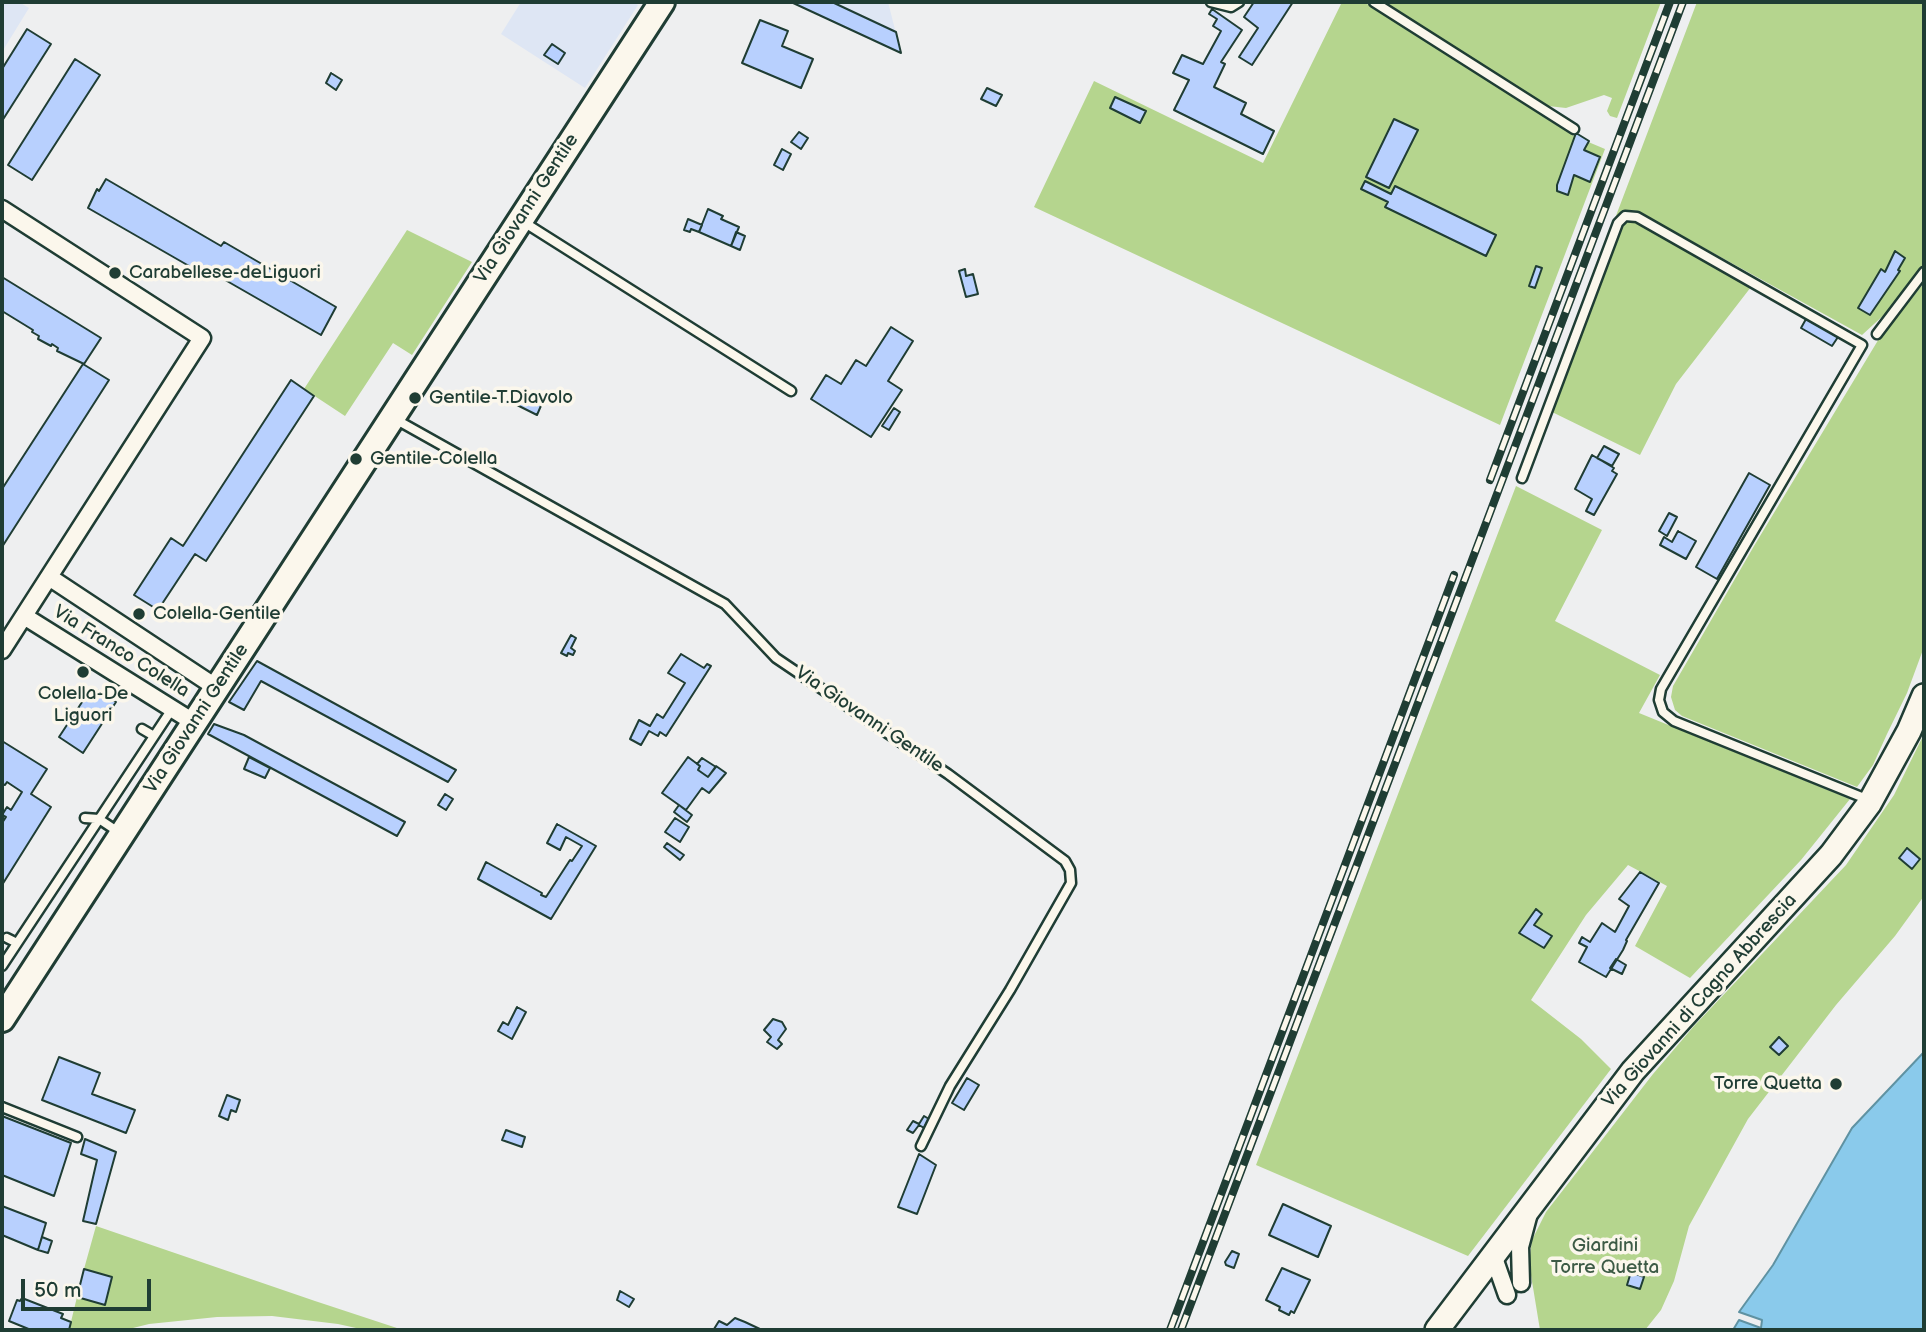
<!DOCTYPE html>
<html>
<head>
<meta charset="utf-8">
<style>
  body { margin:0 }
  #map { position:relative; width:1926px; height:1332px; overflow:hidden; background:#eeeff0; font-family:"Balsamiq Sans",sans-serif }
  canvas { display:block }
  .frame { position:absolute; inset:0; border:4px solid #1f3d34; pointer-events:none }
  .scale { position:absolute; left:21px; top:1279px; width:130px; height:32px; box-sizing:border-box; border:4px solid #1f3d34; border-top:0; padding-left:9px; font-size:21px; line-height:24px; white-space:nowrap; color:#1f3d34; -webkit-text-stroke:5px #fbf7ec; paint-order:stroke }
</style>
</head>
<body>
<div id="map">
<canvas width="1926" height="1332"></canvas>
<div class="frame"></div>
<div class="scale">50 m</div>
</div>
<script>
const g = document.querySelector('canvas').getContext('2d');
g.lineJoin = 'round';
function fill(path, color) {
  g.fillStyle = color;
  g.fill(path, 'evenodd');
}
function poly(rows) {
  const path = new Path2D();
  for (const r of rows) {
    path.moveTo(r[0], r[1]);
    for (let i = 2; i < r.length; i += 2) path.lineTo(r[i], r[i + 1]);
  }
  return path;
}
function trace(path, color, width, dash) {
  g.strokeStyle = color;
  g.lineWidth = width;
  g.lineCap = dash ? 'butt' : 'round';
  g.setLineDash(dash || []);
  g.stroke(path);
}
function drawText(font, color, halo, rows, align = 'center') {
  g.font = font + ' "Balsamiq Sans",sans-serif';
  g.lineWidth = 7;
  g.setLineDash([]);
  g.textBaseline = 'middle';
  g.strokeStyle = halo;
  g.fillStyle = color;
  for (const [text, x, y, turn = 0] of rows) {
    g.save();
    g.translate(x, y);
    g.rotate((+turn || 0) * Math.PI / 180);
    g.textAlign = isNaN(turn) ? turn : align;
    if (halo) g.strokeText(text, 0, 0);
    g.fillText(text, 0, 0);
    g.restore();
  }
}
fill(poly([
  [2,2,19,2,29,8,2,52],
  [521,2,633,2,638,5,585,88,501,34],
  [791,2,888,2,901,53]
]), '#dee6f4');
fill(poly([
  [1342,2,1364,2,1574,136,1605,149,1500,425,1034,207,1094,81,1263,163],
  [1383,2,1661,2,1617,118,1610,116,1607,111,1612,98,1604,95,1566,108,1548,106],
  [1697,2,1924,2,1924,266,1885,314,1862,335,1637,211,1629,210,1621,213,1614,221],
  [1633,219,1751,287,1676,384,1640,455,1552,412,1621,224],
  [407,230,472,262,412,355,393,343,345,416,304,389],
  [1924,283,1924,647,1907,693,1887,734,1873,765,1857,787,1682,716,1675,710,1671,697,1673,686,1754,546,1880,337],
  [1516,486,1602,530,1555,621,1660,675,1639,713,1850,799,1801,860,1690,978,1635,946,1667,886,1628,865,1586,915,1531,1000,1581,1039,1611,1069,1468,1256,1256,1165],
  [1924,734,1924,896,1895,936,1836,1005,1748,1119,1689,1226,1674,1281,1661,1310,1645,1330,1540,1330,1529,1263,1532,1240,1546,1212,1653,1074,1694,1026,1846,865,1894,795],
  [96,1226,315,1301,403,1330,365,1330,338,1324,272,1316,217,1317,149,1324,125,1330,69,1330,77,1297,105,1304,112,1277,84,1269]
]), '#b5d58e');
const water = poly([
  [1924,1052,1924,1330,1733,1330,1739,1320,1761,1328,1762,1320,1739,1312,1773,1265,1852,1128,1924,1052]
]);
fill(water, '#8acaeb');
trace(water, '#5f92a2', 2);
const building = poly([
  [791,2,832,2,896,32,901,53,791,2],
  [1254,2,1293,2,1252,65,1239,57,1258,28,1244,17,1254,2],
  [1212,9,1242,30,1221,62,1225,64,1214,87,1246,103,1241,114,1274,131,1263,154,1174,110,1189,80,1173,73,1182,55,1203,64,1221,31,1213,26,1217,19,1209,14,1212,9],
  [760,20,788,31,782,46,813,59,801,88,742,63,760,20],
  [27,29,51,44,2,121,2,69,27,29],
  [552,44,565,53,558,64,544,55,552,44],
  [75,59,100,75,32,180,8,165,75,59],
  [331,73,342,80,336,90,326,83,331,73],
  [987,88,1002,95,996,106,981,99,987,88],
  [1115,97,1146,111,1140,123,1110,108,1115,97],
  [1394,119,1418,130,1389,188,1366,177,1394,119],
  [799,132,808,138,801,149,791,142,799,132],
  [1576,133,1589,141,1584,150,1600,157,1590,182,1574,175,1568,195,1557,191,1557,185,1576,133],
  [782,149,791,154,783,170,774,165,782,149],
  [106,179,221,246,224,242,336,307,321,335,206,269,203,274,88,208,97,189,99,191,106,179],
  [1365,181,1391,194,1395,186,1496,235,1486,256,1385,207,1388,202,1361,189,1365,181],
  [708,209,723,216,721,219,739,227,731,246,699,232,708,209],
  [688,219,702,225,699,232,691,229,690,232,684,230,688,219],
  [736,232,745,236,740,250,731,246,736,232],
  [1895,251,1905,258,1898,270,1900,271,1870,315,1858,308,1881,269,1885,272,1895,251],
  [1536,266,1542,268,1535,288,1529,286,1536,266],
  [965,269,966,276,973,274,978,294,966,297,959,271,965,269],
  [2,277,101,338,84,364,57,351,58,348,52,344,51,346,38,339,39,336,32,332,33,330,2,311,2,277],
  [1806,319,1838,337,1832,346,1801,328,1806,319],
  [891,327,913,341,888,381,902,390,871,437,811,399,826,375,841,384,856,360,866,366,891,327],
  [83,364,109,380,2,547,2,489,83,364],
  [291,380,314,396,206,561,195,554,158,610,134,595,171,538,183,546,291,380],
  [528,394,543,401,537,415,517,405,521,398,525,400,528,394],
  [894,408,900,412,889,430,882,426,894,408],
  [1604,446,1619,454,1612,466,1597,458,1604,446],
  [1592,455,1614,468,1612,471,1617,474,1594,515,1586,511,1592,499,1575,489,1592,455],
  [1749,473,1770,485,1717,579,1696,567,1749,473],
  [1669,513,1677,517,1667,536,1659,531,1669,513],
  [1678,531,1696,541,1686,559,1660,545,1664,537,1672,542,1678,531],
  [571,635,576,638,571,648,575,651,573,655,568,653,567,656,561,653,571,635],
  [681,654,704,668,707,664,711,666,666,736,660,732,658,736,649,731,641,745,630,739,639,720,650,726,657,714,663,718,685,683,668,673,681,654],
  [257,661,456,770,448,782,261,681,244,710,229,702,257,661],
  [92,687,116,702,83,753,59,737,92,687],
  [214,724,244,735,405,822,397,836,208,734,214,724],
  [2,741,47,769,31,794,51,807,2,885,2,823,6,817,2,815,7,807,11,810,22,792,7,782,5,785,2,784,2,741],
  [249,757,270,768,265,778,244,769,249,757],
  [688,757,700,766,698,770,708,777,716,766,726,773,709,793,702,788,686,810,662,793,688,757],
  [702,758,716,767,708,777,698,770,700,766,697,764,702,758],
  [445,794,453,799,446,810,438,805,445,794],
  [679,805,692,815,687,822,674,812,679,805],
  [675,818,689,827,680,842,665,832,675,818],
  [557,824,596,846,551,919,478,879,486,862,542,893,541,895,546,897,570,860,572,861,582,846,566,837,560,850,547,843,557,824],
  [667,843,684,855,680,860,664,847,667,843],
  [1907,848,1920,859,1912,869,1899,858,1907,848],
  [1640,872,1659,883,1626,940,1627,941,1623,950,1606,977,1579,962,1587,947,1579,943,1582,937,1590,942,1602,923,1615,932,1629,906,1619,899,1640,872],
  [1536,909,1542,914,1534,925,1552,936,1544,948,1519,933,1536,909],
  [1616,959,1626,965,1622,974,1610,968,1616,959],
  [517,1007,526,1012,512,1039,498,1031,503,1022,508,1025,517,1007],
  [773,1019,782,1022,786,1029,778,1040,782,1044,777,1049,767,1042,771,1037,764,1030,773,1019],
  [1779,1037,1788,1046,1779,1055,1770,1047,1779,1037],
  [59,1057,100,1073,92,1094,135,1110,126,1133,42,1100,59,1057],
  [967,1078,979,1085,964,1110,952,1103,967,1078],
  [227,1095,240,1100,236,1112,231,1110,228,1120,219,1116,227,1095],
  [2,1116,71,1143,54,1196,2,1175,2,1116],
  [924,1116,929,1119,924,1128,919,1125,913,1133,907,1130,913,1121,919,1124,924,1116],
  [506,1130,525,1137,522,1147,502,1140,506,1130],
  [85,1139,116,1152,96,1224,83,1221,97,1160,81,1154,85,1139],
  [919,1154,936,1165,917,1214,898,1207,919,1154],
  [1283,1204,1331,1226,1318,1257,1269,1235,1283,1204],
  [2,1206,46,1223,38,1250,2,1235,2,1206],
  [42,1237,52,1241,48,1253,38,1250,42,1237],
  [1232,1251,1239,1254,1234,1268,1226,1265,1225,1262,1232,1251],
  [1282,1268,1310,1280,1294,1313,1291,1311,1289,1315,1279,1310,1280,1307,1266,1300,1282,1268],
  [84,1269,112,1277,105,1305,77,1297,84,1269],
  [1631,1272,1644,1277,1640,1289,1627,1285,1631,1272],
  [620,1291,634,1299,629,1307,617,1300,620,1291],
  [22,1298,63,1314,61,1318,71,1322,69,1330,31,1330,9,1321,17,1300,20,1301,22,1298],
  [735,1318,745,1322,762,1330,714,1329,719,1321,727,1325,735,1318]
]);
fill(building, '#b8d0fe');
trace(building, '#1f3d34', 2);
const lane = poly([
  [1211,2,1231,7,1239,2],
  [1374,2,1574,129],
  [522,221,791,391],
  [1877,334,1924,272],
  [395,419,725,604,776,658,948,774,1065,861,1070,870,1071,883,1010,990,950,1086,921,1146],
  [1522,478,1618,223,1625,216,1637,217,1862,345,1661,689,1659,700,1663,712,1674,721,1869,800],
  [142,729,154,736],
  [85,818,99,819,120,833],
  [7,938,17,943],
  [2,966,172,709],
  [2,1107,77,1137]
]);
const street = poly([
  [2,209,202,338,2,650],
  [49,577,217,688],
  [24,616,195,723],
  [1493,1255,1507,1295],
  [1521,1283,1520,1247,1528,1217]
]);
const secondary = poly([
  [1437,1330,1633,1071,1831,855,1869,804,1909,731,1924,696]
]);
const primary = poly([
  [2,1019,662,2]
]);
trace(lane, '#1f3d34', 13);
trace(street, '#1f3d34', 21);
trace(secondary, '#1f3d34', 28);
trace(primary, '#1f3d34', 30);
trace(lane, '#fbf7ec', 8);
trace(street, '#fbf7ec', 16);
trace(secondary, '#fbf7ec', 23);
trace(primary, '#fbf7ec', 24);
const rail = poly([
  [1490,480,1670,2],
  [1170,1330,1454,575],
  [1181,1330,1683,2]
]);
trace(rail, '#1f3d34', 8);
trace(rail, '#fbf7ec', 5, [16]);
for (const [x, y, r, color] of [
  [115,273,7,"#1f3d34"],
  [415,398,7,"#1f3d34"],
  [356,459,7,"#1f3d34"],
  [139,614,7,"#1f3d34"],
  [83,672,7,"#1f3d34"],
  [1836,1084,7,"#1f3d34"]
]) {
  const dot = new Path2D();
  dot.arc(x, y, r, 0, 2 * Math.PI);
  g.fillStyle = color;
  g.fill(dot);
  trace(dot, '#fbf7ec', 2.5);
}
drawText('19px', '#1f3d34', '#fbf7ec', [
  ["Via Giovanni Gentile",527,209,-57],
  ["Via Franco Colella",121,652,32],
  ["Via Giovanni Gentile",197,719,-57],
  ["Via Giovanni Gentile",869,720,34],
  ["Via Giovanni di Cagno Abbrescia",1700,1001,-48]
]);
drawText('19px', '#1f3d34', '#fbf7ec', [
  ["Carabellese-deLiguori",129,273],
  ["Gentile-T.Diavolo",429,398],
  ["Gentile-Colella",370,459],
  ["Colella-Gentile",153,614],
  ["Colella-De",83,694,"center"],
  ["Liguori",83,716,"center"],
  ["Torre Quetta",1822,1084,"right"]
], 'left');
drawText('19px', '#3d5b46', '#fbf7ec', [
  ["Giardini",1605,1246],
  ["Torre Quetta",1605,1268]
]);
</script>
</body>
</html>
